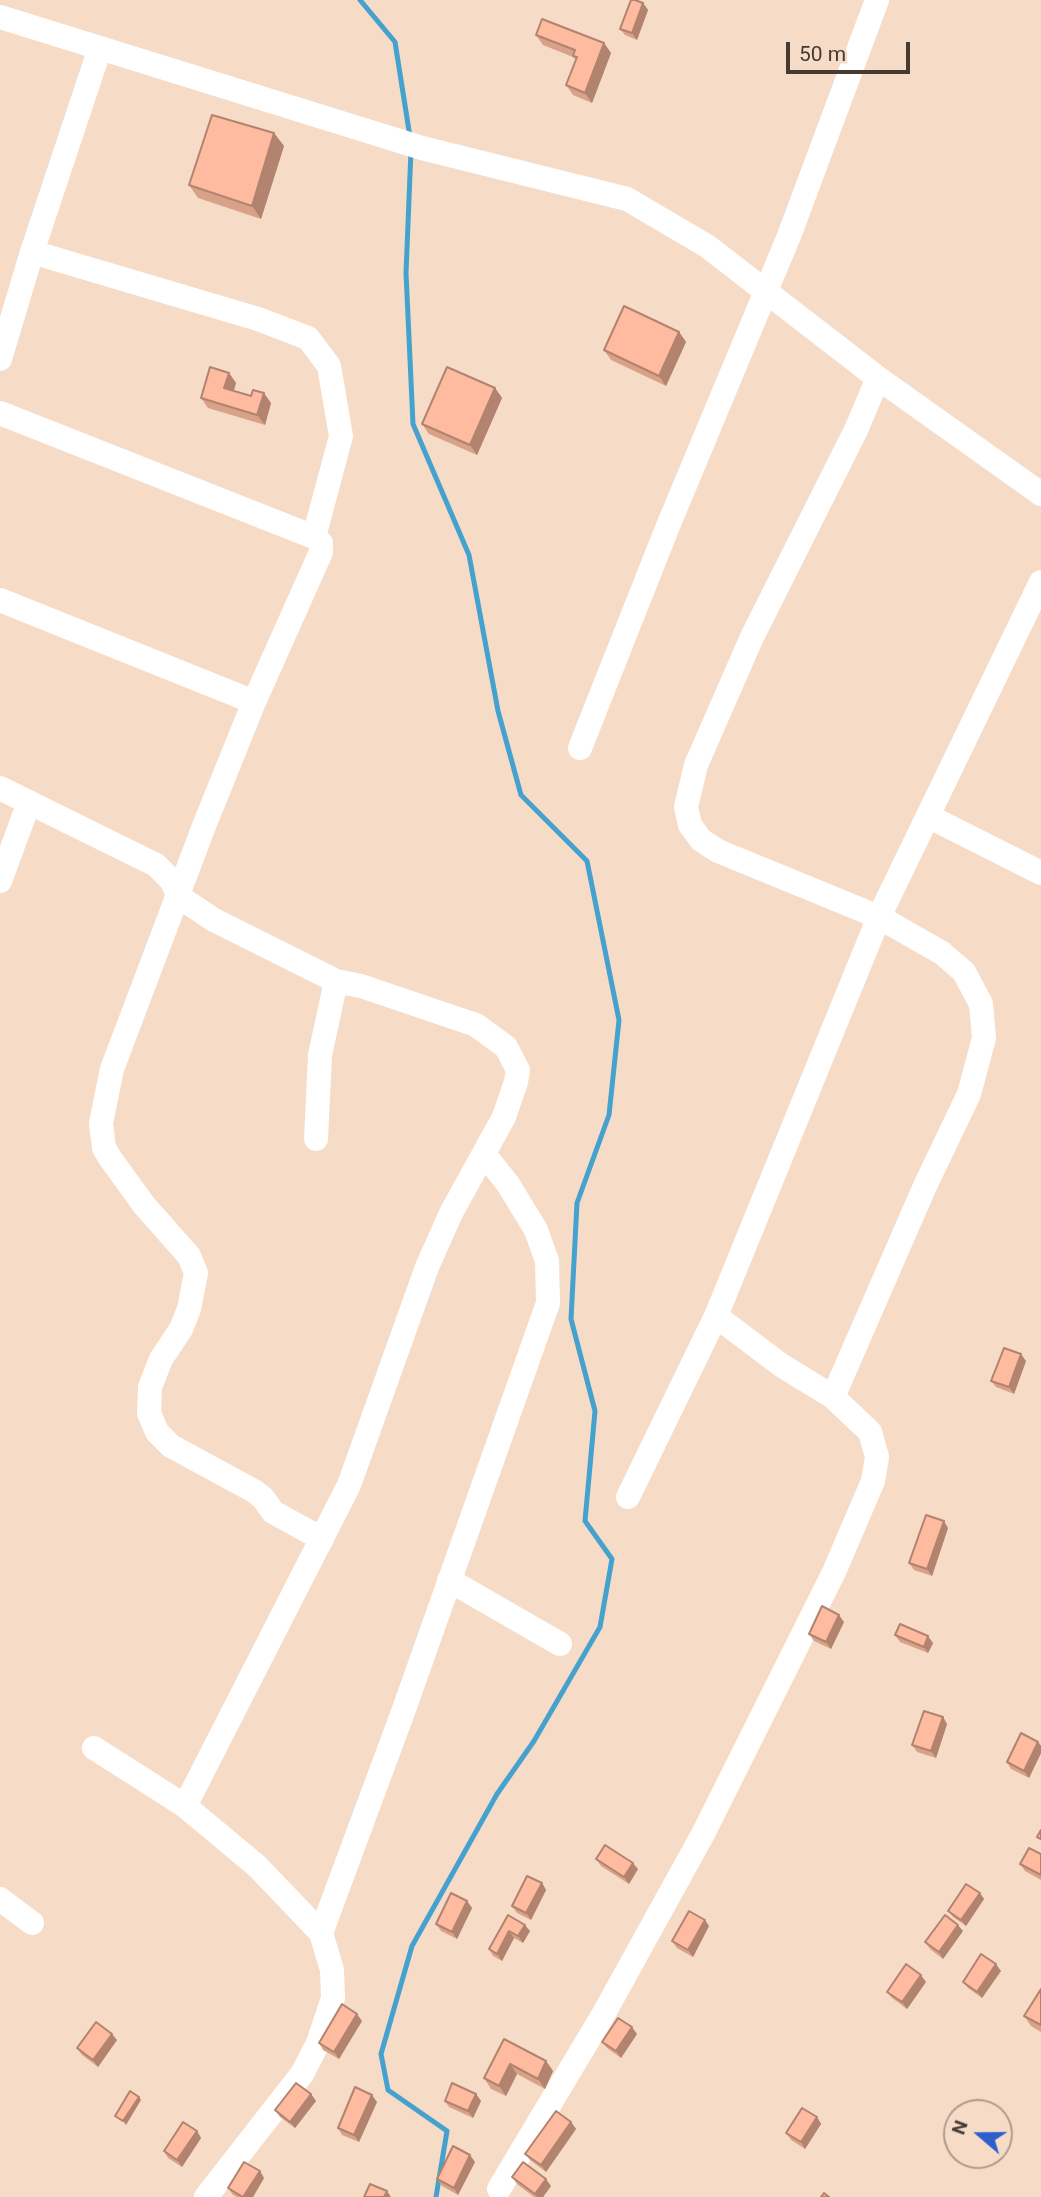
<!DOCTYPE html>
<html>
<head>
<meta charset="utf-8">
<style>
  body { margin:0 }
  #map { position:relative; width:1041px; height:2197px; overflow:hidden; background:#f6dcc7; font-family:Roboto,sans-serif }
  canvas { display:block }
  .north { position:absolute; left:943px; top:2099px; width:70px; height:70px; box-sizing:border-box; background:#f6dcc7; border:2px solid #af9c8c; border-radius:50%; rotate:290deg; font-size:19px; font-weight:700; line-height:28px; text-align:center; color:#453b33 }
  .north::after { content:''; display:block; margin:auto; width:24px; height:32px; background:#2d5ecd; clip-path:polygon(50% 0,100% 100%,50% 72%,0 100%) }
  .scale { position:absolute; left:786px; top:42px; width:124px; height:32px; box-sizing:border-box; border:4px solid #453b33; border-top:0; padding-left:9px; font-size:21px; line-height:24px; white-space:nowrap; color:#453b33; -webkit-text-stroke:5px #f6dcc7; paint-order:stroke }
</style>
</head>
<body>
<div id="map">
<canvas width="1041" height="2197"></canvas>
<div class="north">N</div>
<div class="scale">50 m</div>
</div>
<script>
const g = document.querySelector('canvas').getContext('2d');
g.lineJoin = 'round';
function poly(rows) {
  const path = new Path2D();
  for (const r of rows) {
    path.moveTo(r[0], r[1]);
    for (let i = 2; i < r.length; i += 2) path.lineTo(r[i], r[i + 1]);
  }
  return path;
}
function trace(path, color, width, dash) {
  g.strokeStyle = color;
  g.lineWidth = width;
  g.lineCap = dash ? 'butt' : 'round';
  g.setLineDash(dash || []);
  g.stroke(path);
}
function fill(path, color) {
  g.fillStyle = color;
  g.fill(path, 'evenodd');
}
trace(poly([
  [360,0,395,42,410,137],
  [411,150,406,273,413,424,469,555,498,711,521,795,587,861,619,1020,609,1115,577,1203,571,1319,595,1411,585,1521,612,1559,600,1627,534,1741,497,1794,412,1946,381,2054,388,2090,447,2131,436,2197]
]), '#45a1ce', 5);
trace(poly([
  [0,17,422,148,627,199,707,246,878,378,1041,494],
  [32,252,258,319,308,338,329,366,341,436,314,537],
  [0,359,32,252,100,48],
  [0,413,314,537,321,543,321,552,254,702,204,826,112,1069,101,1123,104,1148,110,1158,144,1205,189,1256,196,1273,189,1309,181,1329,161,1359,150,1387,149,1413,157,1432,171,1446,254,1491,263,1498,273,1512,322,1539],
  [0,600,254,702],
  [580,748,668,526,789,236,877,0],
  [0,788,156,865,172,881,178,896,214,920,336,981,320,1055,316,1139],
  [928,816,1041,873],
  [0,881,29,802],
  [833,1397,925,1186,969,1094,984,1038,981,1004,964,972,942,953,879,917,718,851,701,840,690,825,686,807,696,765,752,637,856,430,878,378],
  [628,1497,716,1316],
  [449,1580,560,1644],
  [94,1748,185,1806,257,1866,321,1933,332,1970,333,1998,318,2043,302,2074,206,2197],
  [185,1806,349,1485,427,1267,451,1213,504,1117,516,1082,518,1070,506,1047,476,1025,361,986,336,981],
  [0,1899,32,1923],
  [321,1933,403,1712,548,1303,547,1261,536,1230,508,1184,484,1154],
  [499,2189,603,2015,703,1834,834,1572,873,1481,877,1457,870,1432,833,1397,781,1365,716,1316,879,917,1041,582]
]), '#fff', 24);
fill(poly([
  [643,3,648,10,637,40,625,35,620,29],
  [536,35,604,43,611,53,592,103,573,95,566,85,576,60,573,57,543,45],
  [274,133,284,146,261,219,198,198,189,185],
  [679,332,686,342,666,386,611,360,604,350],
  [229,373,236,383,234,391,271,403,265,425,208,408,201,398],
  [495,388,502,398,477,455,429,434,422,424],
  [1026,1361,1014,1394,996,1387,991,1381],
  [948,1528,932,1576,914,1570,909,1563],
  [844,1622,831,1649,814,1641,809,1634],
  [895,1635,933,1643,928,1653,900,1642],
  [943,1717,947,1724,936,1758,917,1752,912,1745],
  [1038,1742,1041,1746,1041,1753,1029,1778,1011,1769,1007,1762],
  [1041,1854,1041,1880,1025,1871,1020,1864],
  [596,1859,638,1869,629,1884,601,1866],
  [542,1883,546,1890,531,1920,517,1913,512,1906],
  [980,1893,984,1899,966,1926,953,1917,948,1911],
  [467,1901,472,1908,457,1939,441,1931,436,1924],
  [508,1915,530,1931,523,1943,514,1938,502,1961,493,1956,489,1949],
  [709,1926,693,1957,677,1948,672,1941],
  [963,1931,943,1959,930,1949,925,1942],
  [1001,1971,982,1998,968,1988,963,1982],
  [926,1982,907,2009,892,1998,887,1992],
  [1041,1989,1041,2032,1031,2026,1024,2016],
  [362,2021,339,2059,323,2050,319,2043],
  [637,2034,621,2058,607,2048,602,2042],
  [504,2039,546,2061,553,2071,545,2089,517,2074,506,2096,491,2089,484,2078],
  [117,2040,98,2067,82,2055,77,2048],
  [311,2094,316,2101,295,2128,280,2117,275,2110],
  [476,2094,481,2101,473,2118,449,2107,445,2101],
  [377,2102,359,2142,342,2135,338,2128],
  [817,2117,821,2124,805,2149,791,2140,786,2133],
  [571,2122,576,2129,546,2172,530,2160,525,2154],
  [197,2131,201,2138,182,2167,168,2158,164,2151],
  [475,2162,458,2195,442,2186,437,2179],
  [260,2171,264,2178,253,2197,237,2197,233,2195,228,2188],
  [512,2177,551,2186,543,2197,534,2197,517,2184]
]), '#daa189');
fill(poly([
  [643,3,648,10,637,40,632,33],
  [604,43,611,53,592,103,585,93],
  [274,133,284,146,261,219,252,206],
  [679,332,686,342,666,386,659,376],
  [229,373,236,383,231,398,224,388],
  [495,388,502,398,477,455,470,445],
  [264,393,271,403,265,425,257,415],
  [1021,1354,1026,1361,1014,1394,1009,1387],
  [944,1521,948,1528,932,1576,927,1569],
  [839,1615,844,1622,831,1649,826,1642],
  [928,1636,933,1643,928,1653,924,1647],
  [943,1717,947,1724,936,1758,931,1751],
  [1038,1742,1041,1746,1041,1753,1029,1778,1024,1771],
  [633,1863,638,1869,629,1884,624,1877],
  [542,1883,546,1890,531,1920,526,1913],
  [980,1893,984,1899,966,1926,961,1920],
  [467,1901,472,1908,457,1939,452,1932],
  [705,1920,709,1926,693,1957,688,1950],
  [525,1925,530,1931,523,1943,518,1936],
  [958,1925,963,1931,943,1959,939,1952],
  [509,1931,514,1938,502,1961,497,1954],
  [996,1964,1001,1971,982,1998,977,1992],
  [921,1975,926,1982,907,2009,902,2002],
  [357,2014,362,2021,339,2059,334,2052],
  [632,2027,637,2034,621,2058,616,2051],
  [112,2034,117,2040,98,2067,93,2060],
  [546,2061,553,2071,545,2089,538,2079],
  [510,2064,517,2074,506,2096,499,2086],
  [311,2094,316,2101,295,2128,290,2122],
  [476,2094,481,2101,473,2118,468,2111],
  [372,2095,377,2102,359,2142,354,2135],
  [139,2097,141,2100,126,2125,123,2121],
  [817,2117,821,2124,805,2149,801,2142],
  [571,2122,576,2129,546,2172,541,2165],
  [197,2131,201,2138,182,2167,177,2160],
  [470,2155,475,2162,458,2195,454,2188],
  [260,2171,264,2178,253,2197,244,2197],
  [546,2179,551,2186,543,2197,537,2197,535,2194],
  [387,2191,391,2197,384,2197]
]), '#b2836f');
const building = poly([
  [631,0,635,0,643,3,632,33,620,29,631,0],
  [542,19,604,43,585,93,566,85,577,57,573,56,575,50,536,35,542,19],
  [212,115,274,133,252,206,189,185,212,115],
  [624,306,679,332,659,376,604,350,624,306],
  [210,367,229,373,224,388,251,396,253,390,264,393,257,415,201,398,210,367],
  [447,367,495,388,470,445,422,424,447,367],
  [1004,1348,1021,1354,1009,1387,991,1381,1004,1348],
  [926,1515,944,1521,927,1569,909,1563,926,1515],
  [822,1606,839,1615,826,1642,809,1634,822,1606],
  [900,1624,928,1636,924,1647,895,1635,900,1624],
  [924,1711,943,1717,931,1751,912,1745,924,1711],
  [1021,1733,1038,1742,1024,1771,1007,1762,1021,1733],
  [1041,1830,1041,1839,1037,1837,1041,1830],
  [605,1845,633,1863,624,1877,596,1859,605,1845],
  [1029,1848,1041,1854,1041,1875,1020,1864,1029,1848],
  [527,1876,542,1883,526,1913,512,1906,527,1876],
  [966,1884,980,1893,961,1920,948,1911,966,1884],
  [451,1893,467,1901,452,1932,436,1924,451,1893],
  [689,1911,705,1920,688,1950,672,1941,689,1911],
  [508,1915,525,1925,518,1936,509,1931,497,1954,489,1949,508,1915],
  [945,1915,958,1925,939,1952,925,1942,945,1915],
  [981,1954,996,1964,977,1992,963,1982,981,1954],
  [906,1964,921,1975,902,2002,887,1992,906,1964],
  [1041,1989,1041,2025,1024,2016,1041,1989],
  [342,2004,357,2014,334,2052,319,2043,342,2004],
  [618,2018,632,2027,616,2051,602,2042,618,2018],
  [96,2022,112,2034,93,2060,77,2048,96,2022],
  [504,2039,546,2061,538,2079,510,2064,499,2086,484,2078,504,2039],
  [296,2083,311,2094,290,2122,275,2110,296,2083],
  [452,2083,476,2094,468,2111,445,2101,452,2083],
  [355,2087,372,2095,354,2135,338,2128,355,2087],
  [130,2091,139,2097,123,2121,115,2116,130,2091],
  [802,2108,817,2117,801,2142,786,2133,802,2108],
  [556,2111,571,2122,541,2165,525,2154,556,2111],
  [183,2122,197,2131,177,2160,164,2151,183,2122],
  [453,2146,470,2155,454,2188,437,2179,453,2146],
  [244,2162,260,2171,243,2197,228,2188,244,2162],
  [523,2162,546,2179,535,2194,512,2177,523,2162],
  [370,2184,387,2191,384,2197,364,2197,370,2184],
  [824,2193,829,2197,821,2197,824,2193]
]);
fill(building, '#febb9f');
trace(building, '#b2836f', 2);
</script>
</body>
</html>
